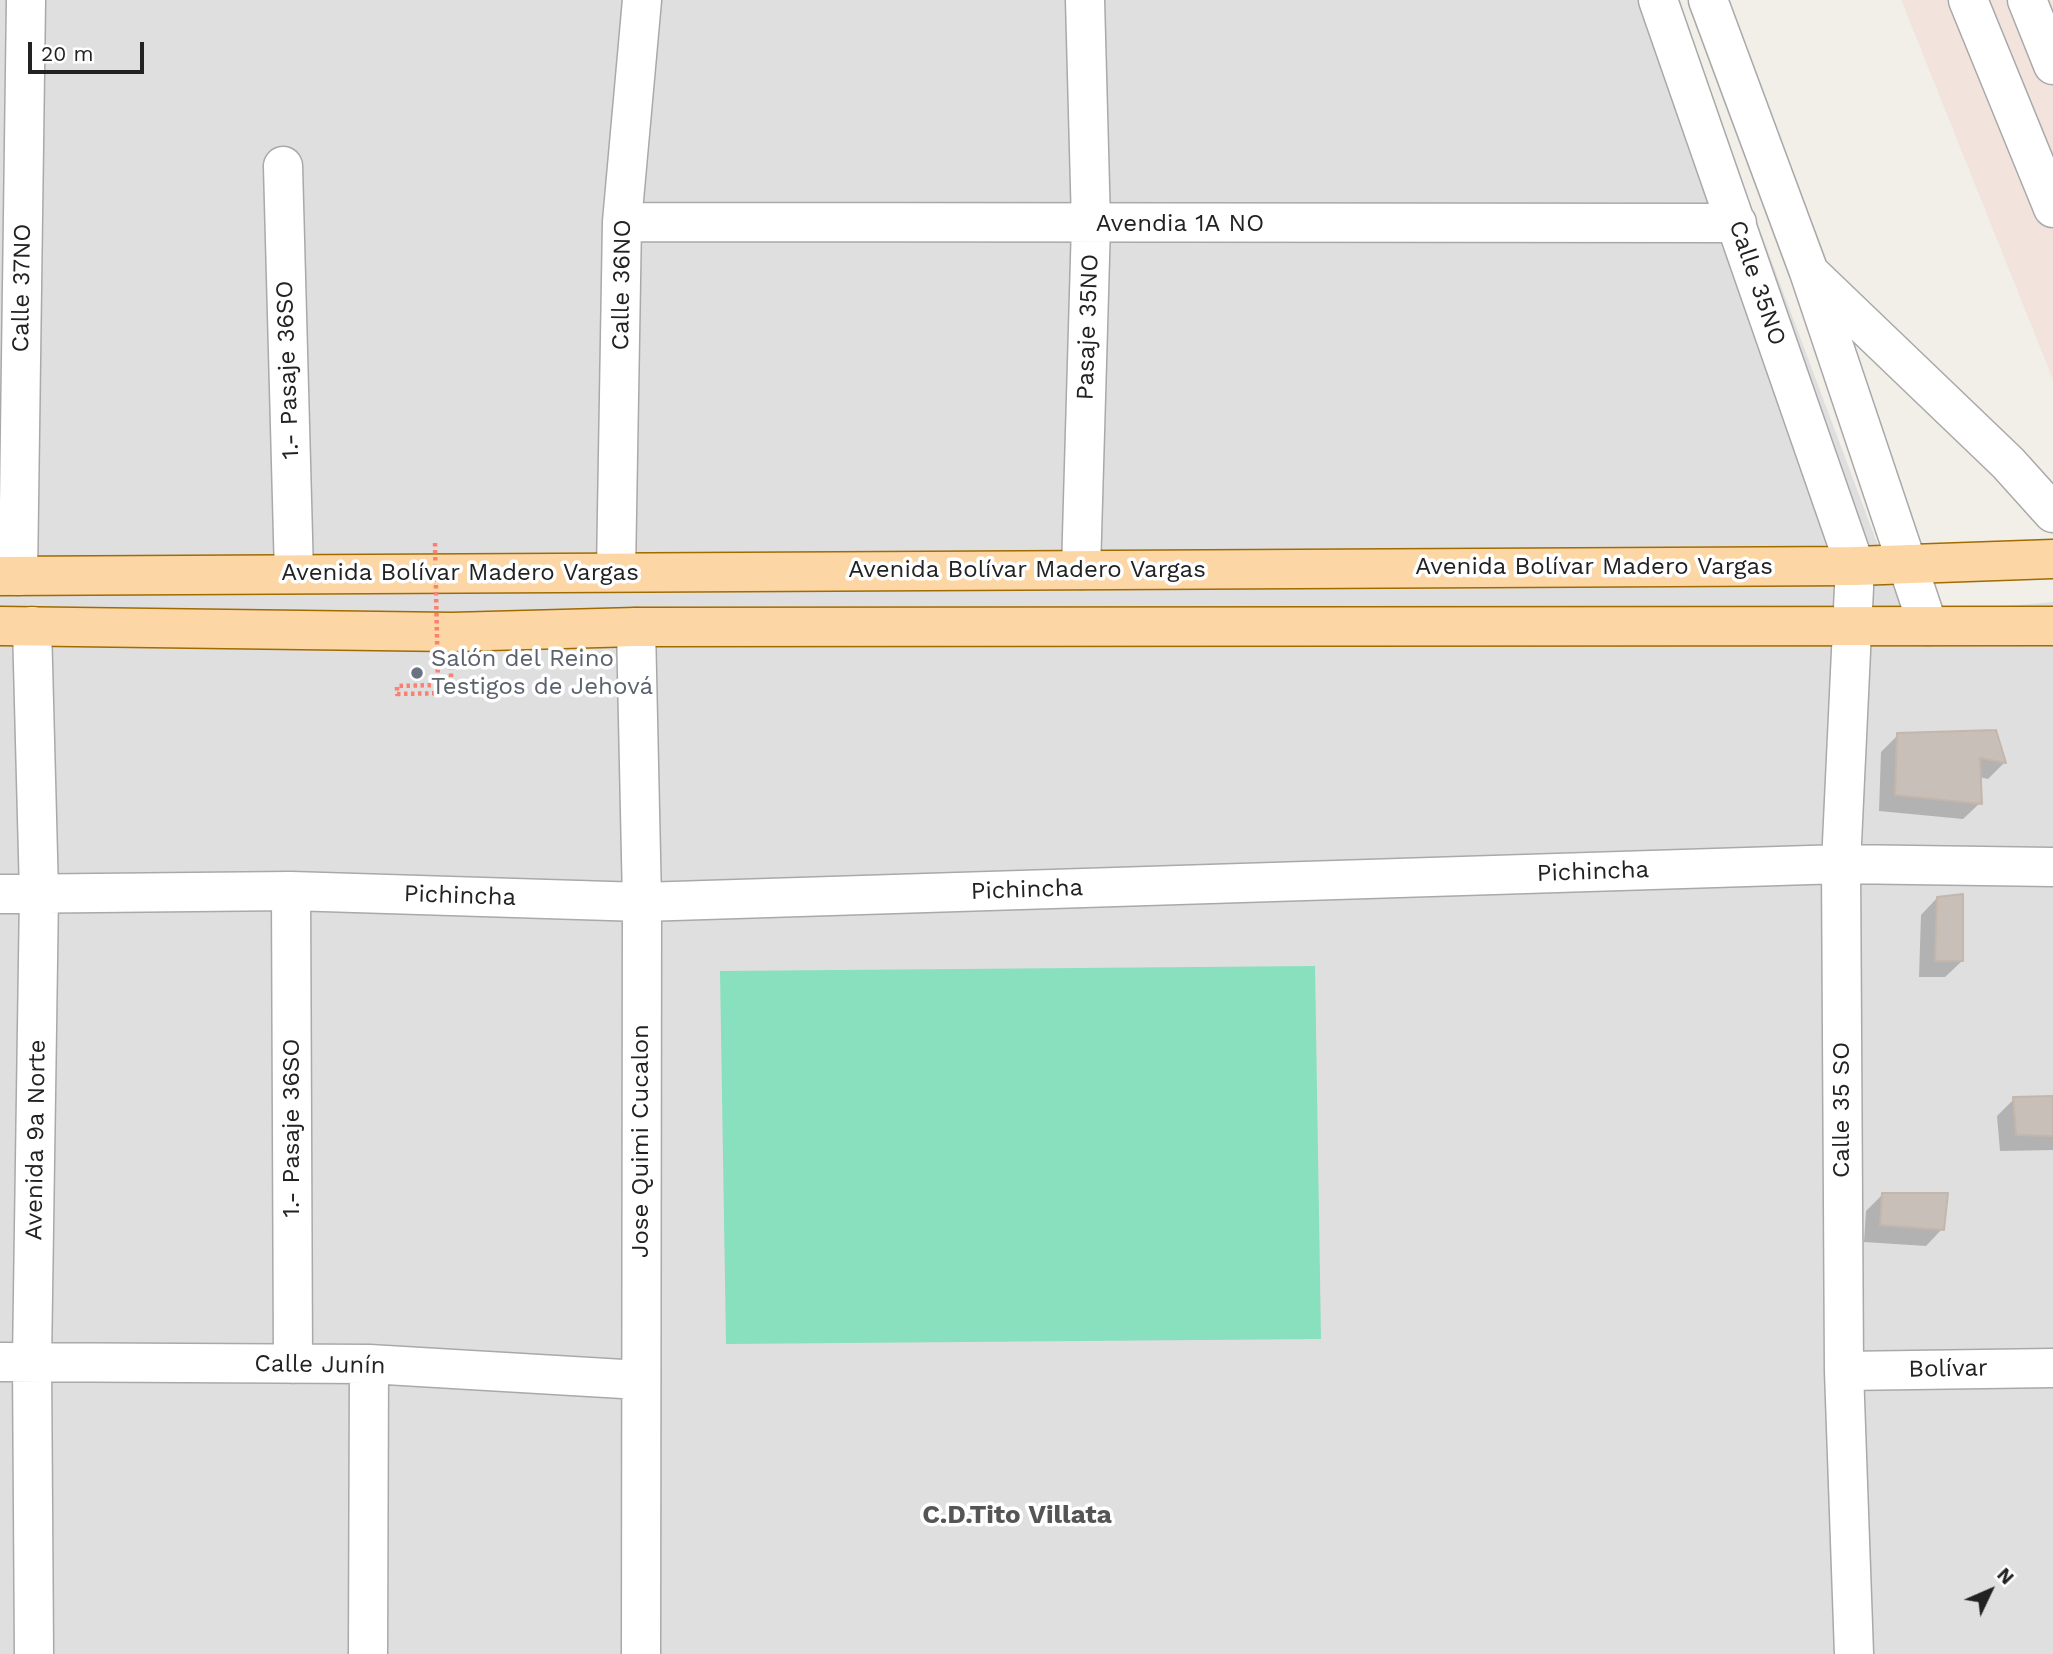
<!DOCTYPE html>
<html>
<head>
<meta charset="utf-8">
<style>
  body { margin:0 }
  #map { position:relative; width:2053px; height:1654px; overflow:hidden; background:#f2efe9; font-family:"Work Sans",sans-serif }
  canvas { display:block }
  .north { position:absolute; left:1955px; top:1556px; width:70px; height:70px; -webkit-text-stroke:5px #fff; paint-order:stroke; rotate:46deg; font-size:19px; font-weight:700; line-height:28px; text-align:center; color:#222 }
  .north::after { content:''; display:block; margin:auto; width:24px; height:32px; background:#222; clip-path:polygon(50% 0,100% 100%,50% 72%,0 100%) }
  .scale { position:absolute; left:28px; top:42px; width:116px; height:32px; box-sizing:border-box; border:4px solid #222; border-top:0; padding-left:9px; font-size:21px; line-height:24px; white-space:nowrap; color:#222; -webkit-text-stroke:5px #fff; paint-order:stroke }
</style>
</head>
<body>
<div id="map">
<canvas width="2053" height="1654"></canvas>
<div class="north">N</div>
<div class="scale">20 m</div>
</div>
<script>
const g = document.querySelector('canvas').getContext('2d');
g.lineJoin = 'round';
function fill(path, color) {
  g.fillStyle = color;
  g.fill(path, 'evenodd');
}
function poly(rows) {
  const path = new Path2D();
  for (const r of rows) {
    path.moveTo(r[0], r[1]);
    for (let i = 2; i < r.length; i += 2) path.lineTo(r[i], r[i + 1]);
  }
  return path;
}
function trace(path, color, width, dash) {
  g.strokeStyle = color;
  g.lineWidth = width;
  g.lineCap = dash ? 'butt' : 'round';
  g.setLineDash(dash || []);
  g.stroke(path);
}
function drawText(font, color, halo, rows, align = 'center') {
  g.font = font + ' "Work Sans",sans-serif';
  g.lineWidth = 7;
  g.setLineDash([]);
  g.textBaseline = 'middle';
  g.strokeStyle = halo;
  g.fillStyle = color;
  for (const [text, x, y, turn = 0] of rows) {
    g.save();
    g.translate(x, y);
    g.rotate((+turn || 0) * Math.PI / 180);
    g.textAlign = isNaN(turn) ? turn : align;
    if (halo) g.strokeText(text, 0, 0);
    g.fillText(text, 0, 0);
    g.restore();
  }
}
fill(poly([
  [0,0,1674,0,1904,615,2053,602,2053,1654,0,1654]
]), '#e0dfdf');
fill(poly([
  [1901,0,2053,0,2053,380]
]), '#f3e3dd');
fill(poly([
  [1315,966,1321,1339,726,1344,720,971]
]), '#88e0be');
fill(poly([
  [1898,735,2004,763,1988,779,1979,777,1980,803,1963,819,1879,811,1881,752],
  [1937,898,1962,961,1945,977,1919,977,1921,915],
  [2053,1097,2053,1150,2000,1151,1997,1116,2014,1099],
  [1883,1194,1942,1229,1926,1246,1864,1242,1866,1211]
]), '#0003');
const building = poly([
  [1996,730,2006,763,1980,758,1982,804,1895,795,1897,733,1996,730],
  [1963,894,1963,961,1935,961,1937,897,1963,894],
  [2053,1096,2053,1136,2016,1135,2013,1097,2053,1096],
  [1882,1193,1948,1193,1944,1230,1880,1225,1882,1193]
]);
fill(building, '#c7bfb8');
trace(building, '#c4b6ab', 2);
const minor = poly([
  [1658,0,1855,566,1841,864,1844,1371,1854,1654],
  [1708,0,1809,272,1928,626],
  [1968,0,2053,208],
  [2027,0,2053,65],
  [283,166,294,574],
  [622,222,1737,223],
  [1813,276,2008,463,2053,513],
  [1081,570,1091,224,1085,0],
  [616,571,622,222,642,0],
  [18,576,26,0],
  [32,626,39,894,32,1361,34,1654],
  [636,627,642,902,641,1654],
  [291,891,293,1364],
  [0,894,291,891,642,902,1841,864,2053,867],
  [0,1362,369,1364,640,1380],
  [1844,1371,2053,1368],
  [368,1654,369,1364]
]);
const major = poly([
  [0,576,1855,566,2053,559],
  [0,626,452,632,636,627,2053,626]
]);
trace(minor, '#a9a9a9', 41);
trace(major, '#a06b00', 41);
trace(poly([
  [438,685,397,686,397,694,451,693,451,669]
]), '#fa8072', 4.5, [3.5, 3.5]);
trace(minor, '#fff', 38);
trace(major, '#fcd6a4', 38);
trace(poly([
  [435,543,438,685]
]), '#fa8072', 4.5, [3.5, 3.5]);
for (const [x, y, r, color] of [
  [417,673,7,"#6b7280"]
]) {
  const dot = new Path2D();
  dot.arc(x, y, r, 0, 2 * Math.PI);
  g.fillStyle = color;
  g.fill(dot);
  trace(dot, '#fff', 2.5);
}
drawText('24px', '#222', '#fff', [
  ["Avendia 1A NO",1180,224],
  ["Calle 35NO",1757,283,71],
  ["Calle 36NO",622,285,-89],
  ["Calle 37NO",22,288,-89],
  ["Pasaje 35NO",1088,327,-88],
  ["1.- Pasaje 36SO",288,370,-92],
  ["Avenida Bolívar Madero Vargas",1594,567],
  ["Avenida Bolívar Madero Vargas",1027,570],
  ["Avenida Bolívar Madero Vargas",460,573],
  ["Pichincha",1593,872,-2],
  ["Pichincha",1027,890,-2],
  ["Pichincha",460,896,2],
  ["Calle 35 SO",1842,1110,-90],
  ["1.- Pasaje 36SO",292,1128,-90],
  ["Avenida 9a Norte",36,1140,-89],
  ["Jose Quimi Cucalon",641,1141,-90],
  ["Calle Junín",320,1365,1],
  ["Bolívar",1948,1369,-1]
]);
drawText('24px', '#5b616d', '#fff', [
  ["Salón del Reino",431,659],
  ["Testigos de Jehová",431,687]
], 'left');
drawText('bold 26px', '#555', '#fff', [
  ["C.D.Tito Villata",1017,1515]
]);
</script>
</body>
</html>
